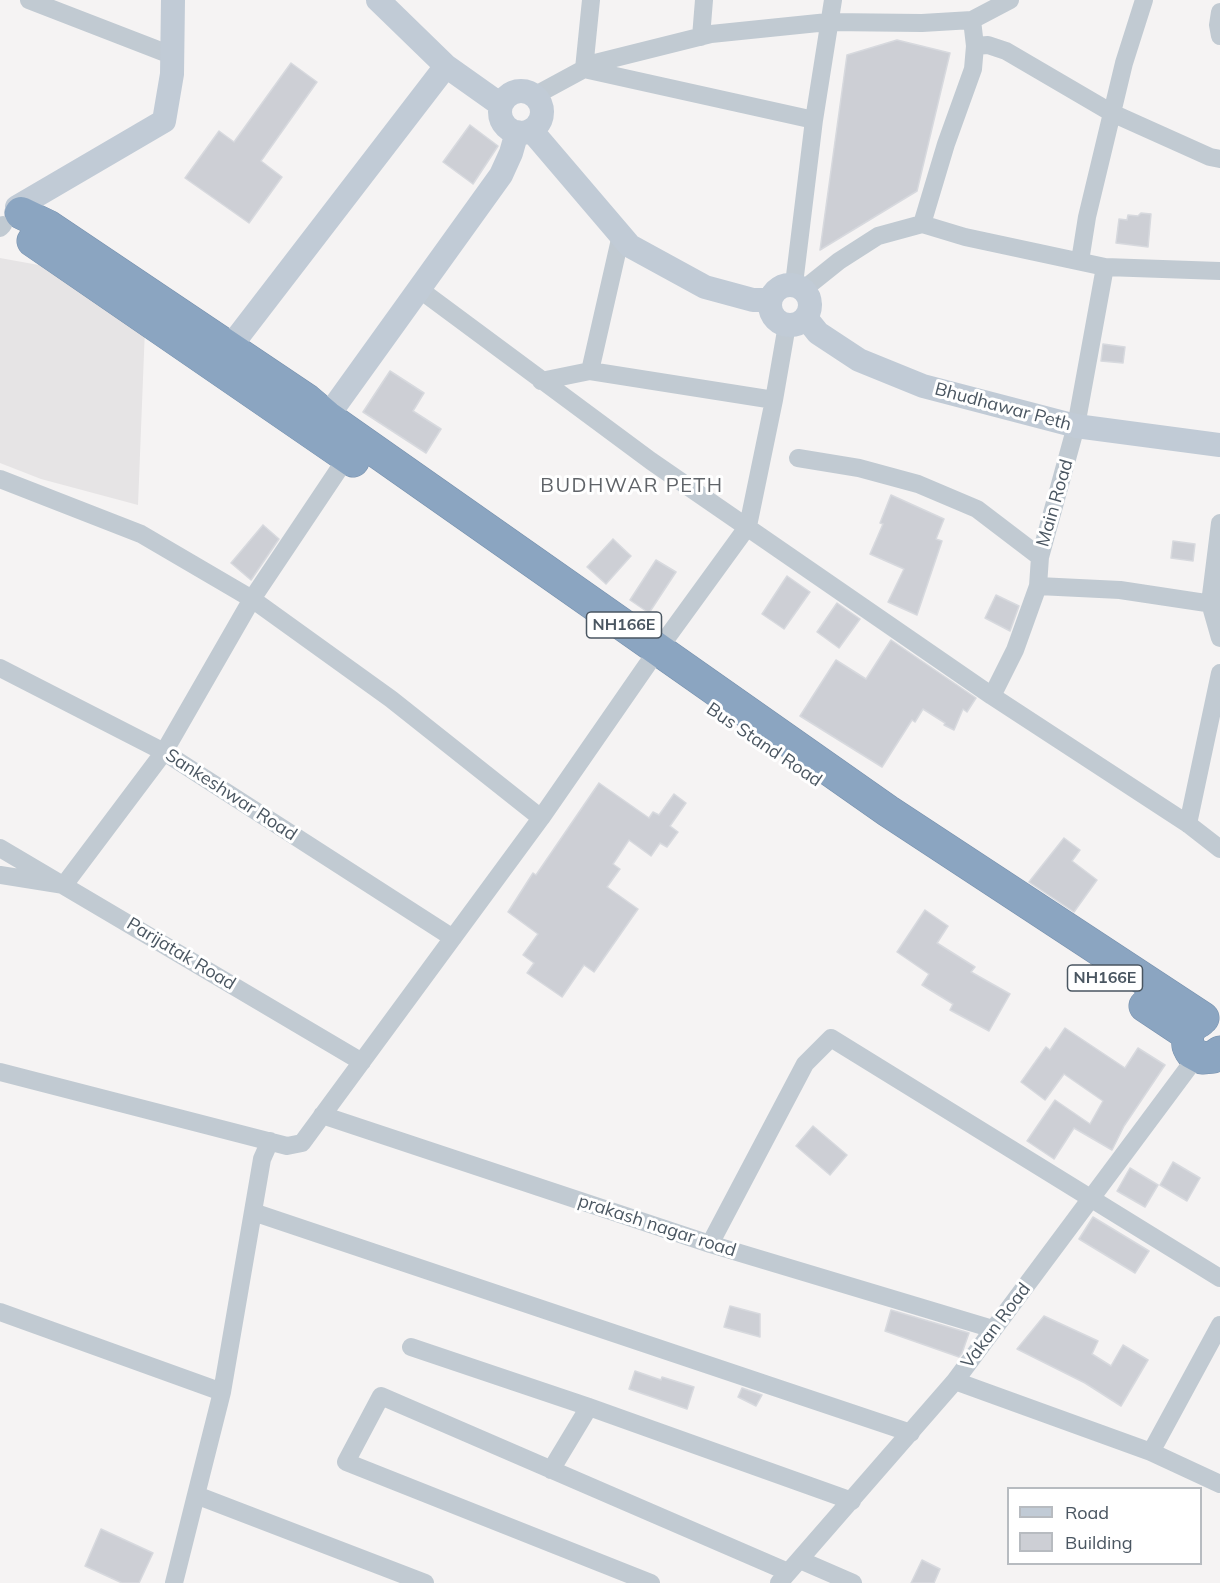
<!DOCTYPE html>
<html>
<head>
<meta charset="utf-8">
<style>
  body { margin:0 }
  #map { position:relative; width:1220px; height:1583px; overflow:hidden; background:#f5f3f3; font-family:Mulish,sans-serif }
  canvas { display:block }
  .legend { position:absolute; left:1007px; top:1487px; width:195px; height:78px; box-sizing:border-box; background:#fff; border:2px solid #b7bbc0; margin:0; padding:8px 10px; list-style:none; font-size:18px; color:#4a5661 }
  .legend li { display:flex; align-items:center; gap:12px; height:30px }
  .legend b { width:30px; border:2px solid #b7bbc0 }
</style>
</head>
<body>
<div id="map">
<canvas width="1220" height="1583"></canvas>
<ul class="legend">
<li><b style="height:8px;background:#c1cbd6"></b>Road</li>
<li><b style="height:16px;background:#cdcfd5"></b>Building</li>
</ul>
</div>
<script>
const g = document.querySelector('canvas').getContext('2d');
g.lineJoin = 'round';
function fill(path, color) {
  g.fillStyle = color;
  g.fill(path, 'evenodd');
}
function poly(rows) {
  const path = new Path2D();
  for (const r of rows) {
    if (r.length === 3) {
      path.moveTo(r[0] + r[2], r[1]);
      path.arc(r[0], r[1], r[2], 0, 2 * Math.PI);
      continue;
    }
    path.moveTo(r[0], r[1]);
    for (let i = 2; i < r.length; i += 2) path.lineTo(r[i], r[i + 1]);
  }
  return path;
}
function trace(path, color, width, dash) {
  g.strokeStyle = color;
  g.lineWidth = width;
  g.lineCap = dash ? 'butt' : 'round';
  g.setLineDash(dash || []);
  g.stroke(path);
}
function drawText(font, color, halo, rows, align = 'center') {
  g.font = font + ' Mulish,sans-serif';
  g.lineWidth = 6;
  g.setLineDash([]);
  g.textBaseline = 'middle';
  g.strokeStyle = halo;
  g.fillStyle = color;
  for (const [text, x, y, turn = 0] of rows) {
    g.save();
    g.translate(x, y);
    g.rotate((+turn || 0) * Math.PI / 180);
    g.textAlign = isNaN(turn) ? turn : align;
    if (halo) g.strokeText(text, 0, 0);
    g.fillText(text, 0, 0);
    g.restore();
  }
}
fill(poly([
  [0,258,72,271,145,328,138,505,41,479,0,463]
]), '#e6e4e5');
const building = poly([
  [897,40,950,53,917,191,820,250,847,55,897,40],
  [291,63,317,82,261,161,282,177,249,223,185,178,219,131,234,142,291,63],
  [470,125,498,146,473,184,443,162,470,125],
  [1141,213,1151,214,1148,247,1116,243,1119,219,1127,220,1128,215,1138,216,1141,213],
  [1103,344,1125,347,1123,363,1101,361,1103,344],
  [390,371,424,393,413,411,441,429,426,453,363,412,390,371],
  [891,495,944,519,936,539,942,541,917,615,888,602,904,569,870,554,883,524,880,523,891,495],
  [263,525,279,539,251,580,231,563,263,525],
  [613,539,631,556,606,584,587,567,613,539],
  [1173,541,1195,544,1193,561,1171,558,1173,541],
  [656,560,676,572,649,613,630,600,656,560],
  [787,576,810,592,784,629,762,614,787,576],
  [996,595,1019,606,1010,631,985,618,996,595],
  [837,603,860,619,839,648,817,632,837,603],
  [891,640,976,698,967,712,963,709,954,730,944,725,945,723,923,709,915,722,912,720,882,767,800,716,836,660,866,679,891,640],
  [599,783,649,818,653,812,659,815,674,794,686,803,670,826,678,832,667,847,660,843,651,856,629,840,613,864,620,869,607,887,638,909,594,972,584,965,562,997,527,973,534,963,523,955,538,934,508,912,533,873,536,875,599,783],
  [1064,838,1080,850,1072,861,1097,880,1074,912,1029,882,1064,838],
  [925,910,948,926,937,943,975,967,971,972,1010,994,989,1031,950,1010,953,1004,922,985,929,974,897,952,925,910],
  [1065,1028,1125,1068,1138,1048,1165,1065,1124,1126,1112,1150,1074,1128,1054,1159,1027,1141,1055,1100,1090,1124,1103,1101,1064,1074,1045,1100,1021,1082,1046,1047,1050,1050,1065,1028],
  [813,1126,847,1155,830,1175,796,1146,813,1126],
  [1173,1162,1200,1178,1187,1201,1160,1185,1173,1162],
  [1130,1168,1158,1185,1145,1207,1117,1191,1130,1168],
  [1093,1217,1149,1251,1135,1273,1079,1239,1093,1217],
  [730,1306,760,1314,760,1337,724,1327,730,1306],
  [891,1310,969,1333,962,1353,959,1357,885,1331,891,1310],
  [1044,1316,1098,1341,1092,1354,1111,1366,1123,1345,1148,1360,1121,1406,1085,1383,1017,1349,1044,1316],
  [635,1371,661,1380,662,1377,694,1387,687,1409,629,1389,635,1371],
  [742,1388,762,1395,756,1406,738,1397,742,1388],
  [101,1529,153,1553,139,1583,122,1583,85,1566,101,1529],
  [922,1560,940,1569,934,1583,911,1583,922,1560]
]);
fill(building, '#cdcfd5');
trace(building, '#d7d9de', 1.5);
const highway = poly([
  [21,213,48,226,307,400,327,417,888,811,1203,1018],
  [33,241,353,461],
  [1145,1006,1187,1034],
  [1200,1021,1193,1025,1187,1034,1188,1046,1191,1052,1202,1058,1213,1057,1220,1052]
]);
trace(highway, '#7690ad', 33);
trace(poly([
  [29,0,171,55],
  [591,0,584,69,814,120],
  [1220,12,1218,25,1220,36],
  [972,20,1010,0],
  [701,37,704,0],
  [975,46,988,45,1006,51,1112,113,1210,157,1220,159],
  [534,96,595,63,711,34,828,22,922,23,972,20,975,46,973,69,946,144,922,224],
  [0,228,3,225],
  [1080,261,1087,217,1124,63,1144,0],
  [794,284,814,120,833,0],
  [419,289,651,461,992,696,1188,824,1220,849],
  [804,289,839,261,878,236,922,224,965,237,1105,267,1220,271],
  [590,371,621,235],
  [541,381,590,371,774,400],
  [798,458,859,468,918,484,977,509,1040,557],
  [0,479,141,534,252,599,391,699,541,818],
  [1220,523,1210,603,1220,638],
  [1038,586,1120,590,1220,605],
  [0,668,164,752,453,938],
  [992,696,1015,650,1038,586,1040,557,1076,426,1105,267],
  [1188,824,1220,673],
  [0,848,362,1062],
  [0,875,64,885,164,752,252,599,347,457],
  [0,1072,287,1146,302,1143,541,818,647,665,748,526,774,400,787,325],
  [322,1115,710,1244,993,1329],
  [253,1212,911,1433],
  [710,1244,805,1064,831,1038,1220,1278],
  [0,1312,222,1392,196,1495,425,1583],
  [411,1347,589,1407,852,1501],
  [955,1381,1151,1452,1220,1484],
  [222,1392,262,1159,270,1141],
  [1151,1452,1220,1325],
  [551,1470,589,1407],
  [800,1560,853,1583],
  [174,1583,196,1495],
  [651,1583,346,1462,381,1396,788,1572],
  [779,1583,955,1381,1197,1056]
]), '#c1cad2', 18);
trace(poly([
  [378,0,446,66,501,105],
  [521,112,21],
  [531,130,630,246,705,287,753,300,770,300],
  [17,207,164,121,172,74,173,0],
  [790,305,20],
  [806,318,818,333,859,360,923,386,1076,426,1220,445],
  [220,360,446,66],
  [327,417,501,175,511,153,517,132]
]), '#c1cbd6', 24);
trace(highway, '#8ba5c1', 32);
for (const [x, y, w] of [
  [624,625,75],
  [1105,978,75]
]) {
  const box = new Path2D();
  box.roundRect(x - w / 2, y - 13, w, 26, 4.5);
  g.fillStyle = '#fff';
  g.fill(box);
  trace(box, '#4a5661', 1.5);
}
drawText('bold 16px', '#4a5661', null, [
  ["NH166E",624,625],
  ["NH166E",1105,978]
]);
drawText('18px', '#4a5661', '#fff', [
  ["Bhudhawar Peth",1003,407,15],
  ["Main Road",1055,503,-74],
  ["Bus Stand Road",764,745,34],
  ["Sankeshwar Road",231,795,33],
  ["Parijatak Road",181,954,31],
  ["prakash nagar road",657,1226,18],
  ["Vakan Road",996,1326,-53]
]);
g.letterSpacing = '1.5px';
drawText('20px', '#5f6368', '#fff', [
  ["BUDHWAR PETH",632,486]
]);
g.letterSpacing = '0px';
</script>
</body>
</html>
